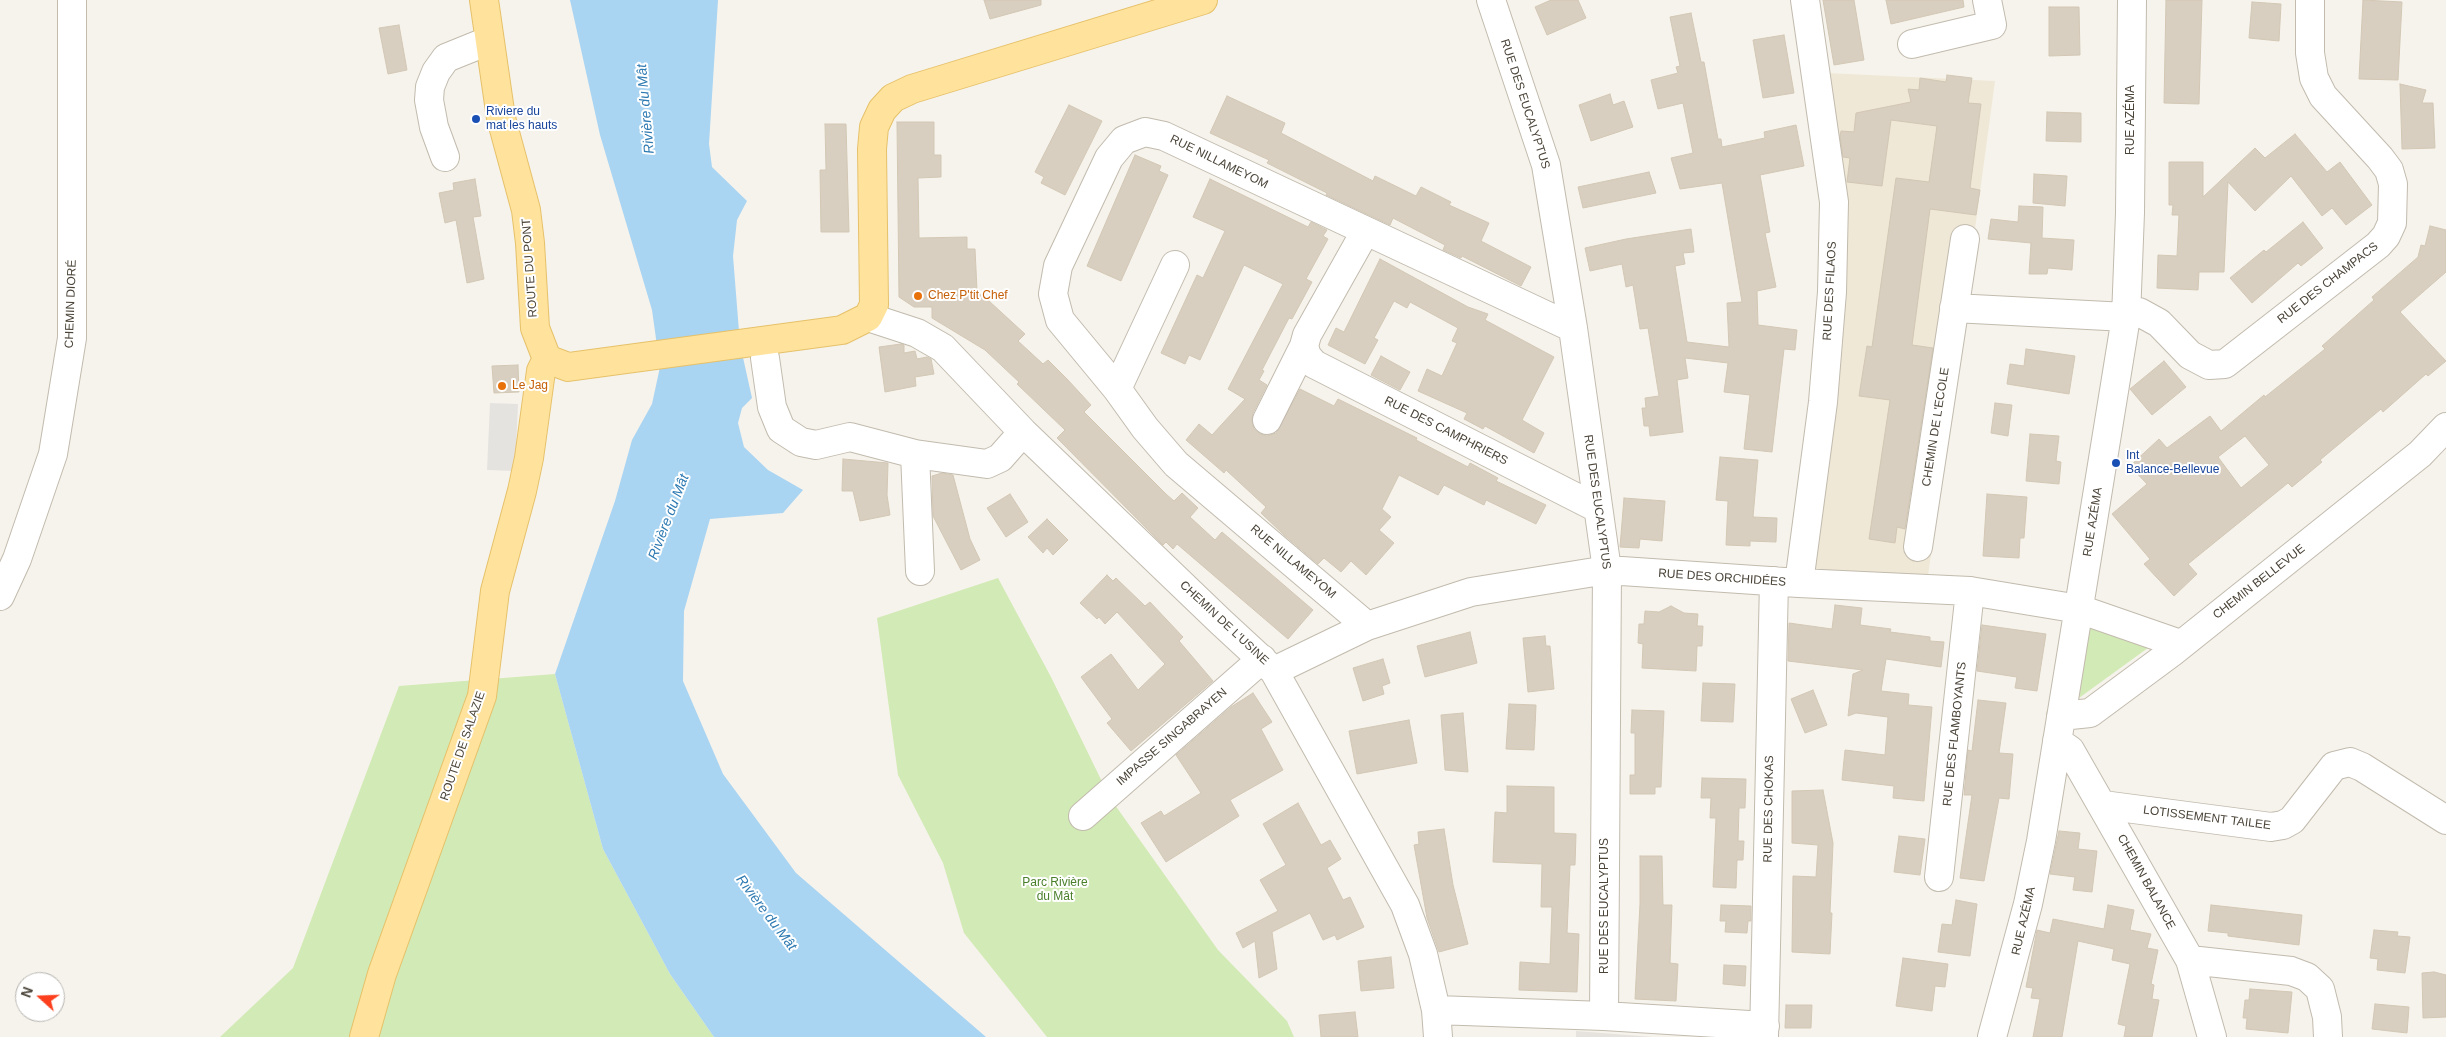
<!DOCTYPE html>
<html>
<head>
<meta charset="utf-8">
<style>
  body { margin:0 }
  #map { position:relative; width:2446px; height:1037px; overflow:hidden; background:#f6f3ec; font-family:Helvetica,sans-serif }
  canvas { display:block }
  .north { position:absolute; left:15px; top:972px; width:50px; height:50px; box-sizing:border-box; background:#fff; border:1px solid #b7b4b0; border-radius:50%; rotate:290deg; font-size:14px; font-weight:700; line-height:20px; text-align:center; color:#4b4439 }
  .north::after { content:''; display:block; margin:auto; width:18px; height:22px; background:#fc3f1d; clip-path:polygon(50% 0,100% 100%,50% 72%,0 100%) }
</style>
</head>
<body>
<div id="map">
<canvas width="2446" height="1037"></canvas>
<div class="north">N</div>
</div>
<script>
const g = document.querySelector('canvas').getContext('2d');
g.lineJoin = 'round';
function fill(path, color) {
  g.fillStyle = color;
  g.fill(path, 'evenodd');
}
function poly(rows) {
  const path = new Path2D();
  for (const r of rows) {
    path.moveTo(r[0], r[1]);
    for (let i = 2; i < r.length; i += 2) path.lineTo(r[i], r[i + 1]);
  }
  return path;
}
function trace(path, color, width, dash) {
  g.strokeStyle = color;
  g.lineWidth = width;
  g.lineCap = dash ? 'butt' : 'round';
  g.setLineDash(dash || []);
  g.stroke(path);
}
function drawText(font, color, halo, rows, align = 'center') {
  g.font = font + ' Helvetica,sans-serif';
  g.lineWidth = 4;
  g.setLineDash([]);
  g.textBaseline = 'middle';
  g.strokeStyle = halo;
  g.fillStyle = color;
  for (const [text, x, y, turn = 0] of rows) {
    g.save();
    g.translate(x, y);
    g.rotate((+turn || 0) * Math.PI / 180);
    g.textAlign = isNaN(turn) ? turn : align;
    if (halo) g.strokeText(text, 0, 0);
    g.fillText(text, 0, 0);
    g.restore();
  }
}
fill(poly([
  [1576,1031,1653,1037,1576,1037]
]), '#e6e2dd');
fill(poly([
  [1827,73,1995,81,1928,576,1810,570,1848,213,1842,191]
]), '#efe8d6');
fill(poly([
  [998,578,1051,677,1110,798,1218,950,1287,1021,1294,1037,1047,1037,964,933,943,863,898,775,877,618],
  [2087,623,2152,645,2079,698],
  [555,674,603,849,670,974,714,1037,220,1037,293,968,399,686]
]), '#d2eab5');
fill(poly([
  [490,403,518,404,515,471,487,470]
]), '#e5e3e0');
fill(poly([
  [570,0,718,0,709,144,712,167,747,201,737,220,733,256,740,344,752,398,742,408,738,423,744,447,768,470,803,490,783,513,710,519,684,611,683,681,723,774,796,873,986,1037,714,1037,670,974,603,849,555,674,615,501,632,440,652,404,660,367,652,310,600,135]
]), '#a9d4f2');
const building = poly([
  [984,0,1041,0,1041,5,990,19,984,0],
  [1551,0,1578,0,1586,18,1547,35,1535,7,1551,0],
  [1823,0,1854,0,1864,60,1834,65,1823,0],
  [1886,0,1963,0,1964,7,1891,24,1886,0],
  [2166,0,2202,0,2199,104,2164,103,2166,0],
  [2363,0,2402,2,2398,80,2359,79,2363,0],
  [2252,2,2281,4,2279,41,2249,38,2252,2],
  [2049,7,2079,7,2080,55,2049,56,2049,7],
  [1691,13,1701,62,1704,62,1718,139,1721,139,1722,147,1765,138,1764,132,1796,125,1804,166,1760,175,1770,232,1765,233,1776,287,1757,291,1758,325,1797,330,1795,350,1784,349,1772,452,1744,449,1750,395,1724,392,1728,363,1685,358,1688,378,1677,380,1683,432,1650,436,1649,426,1644,426,1642,408,1646,408,1645,398,1659,396,1648,328,1640,329,1633,285,1626,287,1622,264,1590,271,1585,248,1626,239,1691,229,1694,252,1683,253,1685,264,1675,266,1687,342,1729,347,1727,303,1742,302,1722,183,1680,189,1671,158,1693,153,1683,103,1658,109,1651,80,1678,73,1676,67,1680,66,1670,17,1691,13],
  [399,25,407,70,388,74,379,28,399,25],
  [1784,35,1794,93,1763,98,1753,40,1784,35],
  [1947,75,1972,78,1968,103,1981,104,1970,188,1980,190,1976,215,1930,209,1912,345,1933,348,1905,529,1897,527,1895,543,1869,539,1890,400,1859,396,1867,346,1872,347,1896,178,1929,182,1937,126,1891,120,1882,186,1847,182,1850,158,1843,157,1840,136,1841,131,1854,132,1856,113,1911,102,1908,89,1919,90,1920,78,1946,82,1947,75],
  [2400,84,2426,90,2422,103,2433,103,2435,148,2402,149,2400,84],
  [1610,94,1613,105,1624,101,1633,127,1591,141,1579,105,1610,94],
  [1227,96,1285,123,1281,133,1373,181,1375,176,1416,196,1421,187,1451,202,1449,205,1489,223,1481,241,1531,267,1521,286,1462,256,1461,258,1443,250,1445,245,1393,218,1390,225,1326,195,1327,193,1267,163,1269,160,1210,133,1227,96],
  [1069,105,1102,121,1065,195,1041,183,1044,177,1035,172,1069,105],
  [2047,112,2081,113,2081,142,2046,141,2047,112],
  [897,122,934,122,934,155,941,155,941,177,918,178,919,238,967,237,967,249,975,249,977,290,1025,334,1018,341,1043,364,1048,360,1068,380,1091,405,1084,412,1166,494,1174,501,1182,493,1198,508,1190,517,1215,540,1222,532,1313,610,1288,639,1177,544,1173,549,1166,542,1163,545,1057,438,1065,430,1017,384,1019,382,985,350,932,318,932,307,914,307,899,297,897,122],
  [825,124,846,124,849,232,821,232,820,170,826,170,825,124],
  [2295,134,2327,172,2340,162,2372,205,2346,225,2332,208,2322,216,2291,176,2255,211,2228,182,2224,272,2199,272,2198,290,2157,288,2158,255,2177,256,2179,215,2172,215,2173,205,2169,205,2169,162,2203,162,2203,197,2255,148,2265,158,2295,134],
  [1135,155,1161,166,1159,171,1168,175,1121,281,1087,266,1135,155],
  [1649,172,1656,193,1583,208,1578,187,1649,172],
  [2034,174,2067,176,2065,206,2033,203,2034,174],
  [475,179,481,216,473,217,484,279,467,283,456,220,445,223,439,193,454,190,453,183,475,179],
  [1210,179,1308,227,1311,222,1327,230,1323,236,1328,239,1306,279,1312,282,1292,319,1289,318,1262,370,1264,371,1259,380,1267,385,1253,413,1252,421,1254,429,1260,434,1267,436,1276,433,1300,389,1334,406,1338,399,1417,438,1416,440,1468,467,1470,463,1498,478,1496,481,1546,505,1536,524,1486,500,1484,505,1444,485,1438,495,1399,475,1382,509,1391,517,1379,530,1394,543,1366,575,1351,561,1341,572,1324,558,1318,564,1284,535,1261,513,1266,507,1226,470,1224,473,1186,440,1199,424,1212,435,1245,399,1228,389,1283,284,1244,265,1200,360,1189,355,1185,364,1161,353,1197,275,1203,278,1225,231,1193,217,1210,179],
  [2019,206,2043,207,2042,238,2074,240,2072,270,2048,268,2047,274,2029,274,2031,243,1988,239,1991,219,2018,222,2019,206],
  [2303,222,2323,248,2301,266,2298,263,2252,303,2230,278,2264,250,2266,252,2303,222],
  [2430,226,2446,230,2446,272,2400,312,2446,361,2428,376,2426,374,2383,412,2381,409,2320,460,2322,462,2292,487,2288,483,2188,564,2197,574,2174,596,2144,564,2150,559,2112,514,2147,484,2130,466,2159,439,2167,448,2210,416,2221,431,2264,395,2265,397,2325,349,2322,346,2374,300,2372,297,2418,257,2421,245,2425,246,2430,226],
  [2245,436,2269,465,2241,488,2218,457,2245,436],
  [1380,259,1468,307,1488,314,1485,320,1554,357,1522,420,1544,433,1534,453,1485,426,1483,429,1464,419,1467,413,1418,391,1427,369,1442,376,1457,343,1452,341,1458,328,1410,302,1407,308,1394,301,1374,338,1378,340,1365,364,1328,345,1336,328,1344,332,1380,259],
  [901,344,904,345,904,353,915,351,917,359,927,357,931,359,934,374,915,377,916,386,885,392,879,347,901,344],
  [2026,349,2075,356,2069,394,2007,384,2010,364,2024,366,2026,349],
  [1381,356,1410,372,1400,390,1371,375,1381,356],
  [2164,361,2186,387,2152,415,2130,389,2164,361],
  [518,365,519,392,494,393,492,366,518,365],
  [1995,403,2012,405,2008,436,1991,433,1995,403],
  [2030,434,2059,436,2056,461,2061,462,2059,484,2026,481,2030,434],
  [1720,457,1758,460,1753,517,1777,518,1776,542,1750,541,1750,546,1726,545,1728,501,1716,500,1720,457],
  [843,459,888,463,887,495,890,515,860,521,853,491,842,491,843,459],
  [942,473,953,475,970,539,980,560,961,570,933,516,932,476,942,473],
  [1010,494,1028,522,1006,537,987,508,1010,494],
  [1987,494,2027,497,2024,538,2020,538,2019,558,1983,556,1987,494],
  [1624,498,1665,501,1662,541,1640,539,1639,548,1620,547,1624,498],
  [1047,519,1068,540,1053,555,1047,548,1043,553,1028,537,1047,519],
  [1107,575,1113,581,1116,578,1145,606,1150,602,1183,637,1179,641,1213,681,1131,751,1107,723,1112,719,1081,677,1111,654,1138,690,1165,664,1117,612,1105,624,1099,617,1097,619,1080,603,1107,575],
  [1835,605,1862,608,1860,625,1891,629,1890,632,1930,637,1930,641,1944,642,1941,667,1886,659,1881,691,1909,694,1908,705,1932,707,1924,801,1893,798,1894,786,1842,780,1845,750,1885,755,1888,717,1856,713,1848,716,1853,674,1863,670,1788,661,1789,623,1832,629,1835,605],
  [1671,606,1684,613,1698,614,1697,626,1703,626,1702,646,1697,646,1696,671,1642,668,1643,644,1638,643,1639,624,1644,624,1645,611,1659,612,1671,606],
  [1982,625,2046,634,2037,691,2015,688,2017,677,1977,671,1982,625],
  [1470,632,1477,663,1425,677,1417,646,1470,632],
  [1545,636,1546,646,1550,646,1554,689,1528,692,1523,638,1545,636],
  [1383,659,1390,683,1382,686,1384,694,1363,701,1353,668,1383,659],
  [1703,683,1735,684,1733,722,1701,721,1703,683],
  [1813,690,1827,725,1805,733,1791,699,1813,690],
  [1253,693,1272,722,1261,729,1283,770,1230,800,1239,816,1166,862,1141,823,1161,811,1164,816,1201,793,1176,755,1231,707,1253,693],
  [1978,700,2006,703,1999,753,2013,754,2009,799,1999,798,1984,881,1960,878,1972,795,1964,795,1968,750,1972,751,1978,700],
  [1509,704,1536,705,1534,750,1506,749,1509,704],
  [1632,710,1664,711,1661,787,1655,787,1655,794,1630,794,1630,775,1635,775,1635,733,1631,733,1632,710],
  [1463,713,1468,772,1445,770,1441,715,1463,713],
  [1409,720,1417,763,1357,774,1349,731,1409,720],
  [1702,778,1746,779,1745,808,1739,808,1738,841,1744,841,1743,860,1737,860,1736,888,1713,887,1716,818,1710,818,1711,798,1701,798,1702,778],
  [1507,786,1554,787,1554,833,1576,834,1575,865,1570,865,1567,933,1579,934,1577,992,1519,990,1520,962,1550,964,1552,907,1541,907,1542,864,1493,862,1495,812,1507,813,1507,786],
  [1823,790,1833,843,1830,913,1832,913,1830,954,1792,952,1793,876,1816,877,1818,845,1792,843,1792,791,1823,790],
  [1298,803,1321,845,1330,840,1341,859,1327,868,1343,900,1350,897,1364,927,1337,940,1335,935,1323,940,1310,913,1272,932,1277,969,1259,978,1255,941,1243,948,1236,933,1278,911,1260,880,1286,865,1263,824,1298,803],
  [1444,829,1453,885,1468,944,1439,952,1427,918,1414,845,1419,844,1418,832,1444,829],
  [2059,831,2080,833,2078,849,2097,851,2092,892,2073,890,2075,877,2050,874,2059,831],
  [1899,836,1925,839,1920,875,1894,872,1899,836],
  [1640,856,1662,856,1663,905,1672,905,1670,963,1678,964,1676,1001,1635,999,1640,904,1640,856],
  [1956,900,1977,904,1970,956,1938,952,1942,924,1952,925,1956,900],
  [1721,905,1751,906,1751,921,1748,921,1747,933,1725,932,1726,921,1720,921,1721,905],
  [2108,905,2134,910,2130,930,2151,934,2147,948,2158,950,2151,984,2154,985,2152,999,2159,1000,2152,1037,2124,1037,2126,1026,2118,1024,2130,964,2112,960,2114,949,2078,941,2062,1037,2033,1037,2040,999,2031,998,2033,988,2026,987,2037,930,2050,933,2053,919,2104,929,2108,905],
  [2211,905,2302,915,2299,945,2228,936,2228,933,2208,931,2211,905],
  [2374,930,2398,932,2397,936,2410,937,2405,973,2377,970,2378,959,2370,958,2374,930],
  [1391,957,1394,988,1361,991,1358,961,1391,957],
  [1903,958,1948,964,1945,987,1935,986,1932,1011,1896,1006,1903,958],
  [1724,965,1746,966,1745,986,1723,984,1724,965],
  [2434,972,2446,975,2446,1017,2423,1018,2422,973,2434,972],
  [2250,989,2292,992,2288,1033,2246,1029,2247,1018,2243,1018,2245,1000,2249,1000,2250,989],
  [2375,1004,2409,1007,2407,1033,2372,1029,2375,1004],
  [1786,1005,1812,1005,1811,1028,1785,1028,1786,1005],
  [1355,1012,1358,1037,1321,1037,1319,1015,1355,1012]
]);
fill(building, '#d8cfc1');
trace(building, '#d3c7b4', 1);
const minor = poly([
  [1491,0,1546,165,1573,328,1607,570,1604,1016],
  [1912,44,1992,25,1987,0],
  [445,157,434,127,429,100,430,87,436,72,446,58,488,41],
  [1365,232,1307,335,1304,346,1307,356,1314,364,1597,508],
  [1954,308,2126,317,2139,312,2159,323,2190,355,2209,365,2225,364,2378,245,2386,236,2392,223,2393,184,2389,170,2380,158,2323,96,2314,78,2310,53,2310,0],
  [868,317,917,333,943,348,1023,432,1221,622,1274,671,1405,905,1423,954,1436,1010,1438,1037],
  [765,358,772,407,781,429,801,442,816,445,850,437,915,454,987,464,1000,458,1023,432],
  [1117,389,1175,265],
  [1267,420,1304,346],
  [915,454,920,571],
  [1918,547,1965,239],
  [1799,583,1823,402,1832,292,1834,202,1805,0],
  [0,596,17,559,53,454,72,338,72,0],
  [1367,626,1176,464,1145,428,1117,389,1060,320,1053,294,1058,266,1109,158,1124,140,1145,132,1164,136,1573,328],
  [1274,671,1367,626,1471,592,1607,570,1799,583,1970,591,2079,609,2180,644],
  [2061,716,2090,713,2171,653,2420,454,2446,427],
  [2057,741,2070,750,2190,960,2212,1037],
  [2103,805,2271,827,2283,825,2292,820,2334,766,2350,762,2362,767,2446,820],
  [1083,816,1262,659],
  [1939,877,1970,591],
  [2190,960,2291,971,2307,977,2320,989,2327,1017,2328,1037],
  [1436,1010,1604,1016,1765,1026],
  [1764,1037,1774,581],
  [1992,1037,2028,904,2041,841,2126,317,2130,213,2132,0]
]);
const major = poly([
  [484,0,501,118,526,210,530,243,535,328,547,359],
  [547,359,568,367,842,330,868,317,874,305,872,149,874,127,882,110,893,98,912,89,1203,0],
  [364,1037,382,974,482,696,495,591,522,491,529,458,541,371,547,359]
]);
trace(minor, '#c2bbae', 30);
trace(major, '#e6c16a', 30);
trace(minor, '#fff', 28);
trace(major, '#ffe39c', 28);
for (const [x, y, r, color] of [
  [476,119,5,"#1a4fb4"],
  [918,296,5,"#e8710a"],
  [502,386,5,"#e8710a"],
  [2116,463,5,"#1a4fb4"]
]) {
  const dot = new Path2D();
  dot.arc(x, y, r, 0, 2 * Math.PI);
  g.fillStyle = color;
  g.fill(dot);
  trace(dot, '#fff', 2);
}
drawText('12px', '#4b4439', '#fff', [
  ["RUE DES EUCALYPTUS",1525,104,72],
  ["RUE AZÉMA",2131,120,-90],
  ["RUE NILLAMEYOM",1219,162,26],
  ["ROUTE DU PONT",530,268,-94],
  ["RUE DES CHAMPACS",2328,283,-38],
  ["RUE DES FILAOS",1830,291,-87],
  ["CHEMIN DIORÉ",71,304,-88],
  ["CHEMIN DE L'ECOLE",1936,427,-81],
  ["RUE DES CAMPHRIERS",1446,431,27],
  ["RUE DES EUCALYPTUS",1597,502,82],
  ["RUE AZÉMA",2093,522,-81],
  ["RUE NILLAMEYOM",1293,562,40],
  ["RUE DES ORCHIDÉES",1722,578,4],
  ["CHEMIN BELLEVUE",2259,582,-38],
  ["CHEMIN DE L'USINE",1224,623,43],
  ["RUE DES FLAMBOYANTS",1955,734,-84],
  ["IMPASSE SINGABRAYEN",1172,737,-41],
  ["ROUTE DE SALAZIE",463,746,-71],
  ["RUE DES CHOKAS",1769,809,-89],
  ["LOTISSEMENT TAILEE",2207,818,7],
  ["CHEMIN BALANCE",2146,882,61],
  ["RUE DES EUCALYPTUS",1605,906,-90],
  ["RUE AZÉMA",2024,921,-77]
]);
drawText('12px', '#164399', '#fff', [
  ["Riviere du",486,112],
  ["mat les hauts",486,126],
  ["Int",2126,456],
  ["Balance-Bellevue",2126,470]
], 'left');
drawText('12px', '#c56008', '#fff', [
  ["Chez P'tit Chef",928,296],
  ["Le Jag",512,386]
], 'left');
drawText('12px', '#4a7f2a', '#fff', [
  ["Parc Rivière",1055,883],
  ["du Mât",1055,897]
]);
drawText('italic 14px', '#2e7ab2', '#fff', [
  ["Rivière du Mât",646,109,-95],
  ["Rivière du Mât",669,517,-69],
  ["Rivière du Mât",766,913,53]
]);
</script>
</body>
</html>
